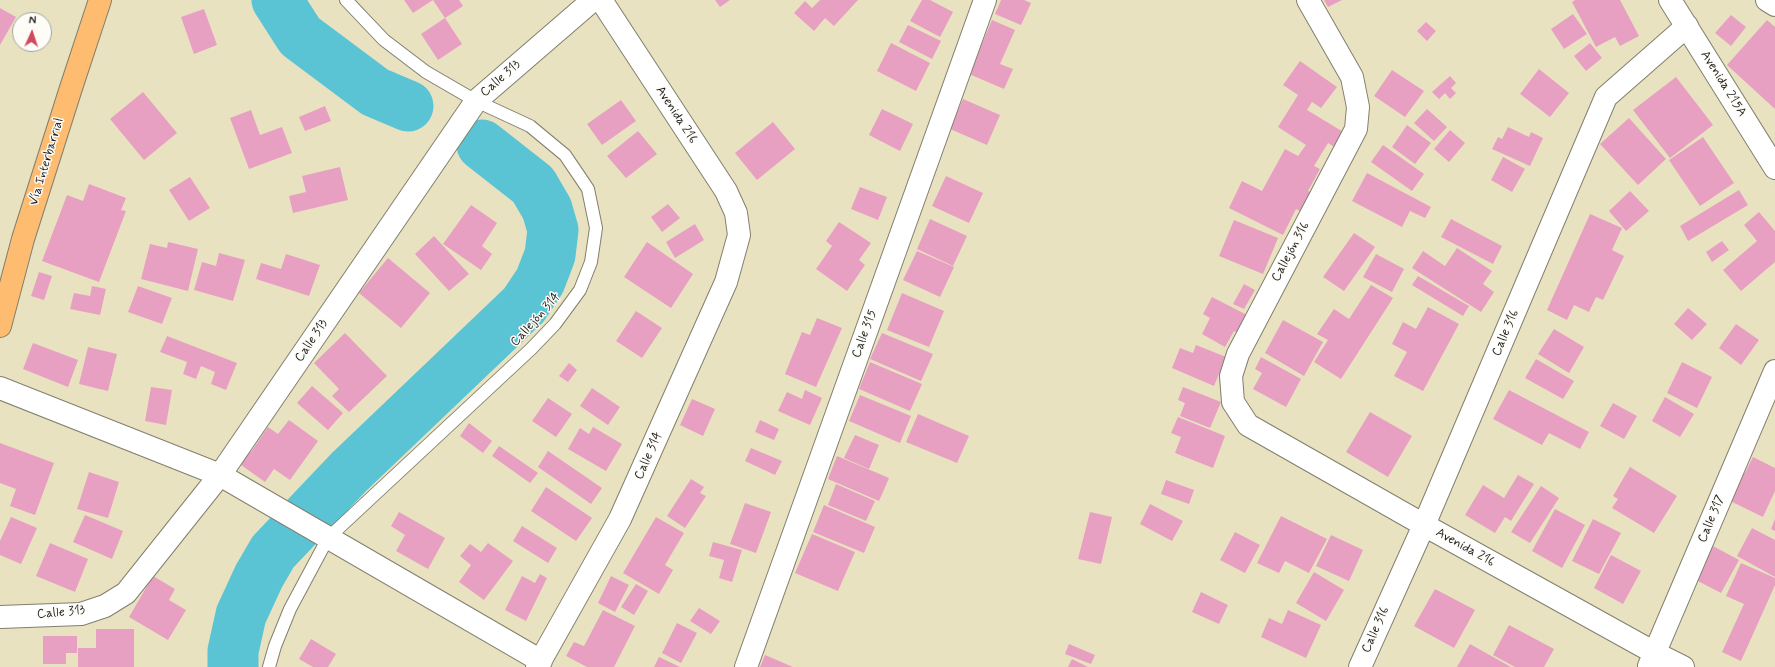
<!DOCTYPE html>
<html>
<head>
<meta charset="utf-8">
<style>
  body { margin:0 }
  #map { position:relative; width:1775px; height:667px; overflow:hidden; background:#e9e2c1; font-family:Mynerve,sans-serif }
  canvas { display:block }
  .north { position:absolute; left:12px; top:12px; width:40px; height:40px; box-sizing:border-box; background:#fdfcf7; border:1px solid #a3a29f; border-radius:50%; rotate:3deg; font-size:11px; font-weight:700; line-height:16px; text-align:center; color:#1c1c1c }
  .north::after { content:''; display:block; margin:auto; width:14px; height:18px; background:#d1495b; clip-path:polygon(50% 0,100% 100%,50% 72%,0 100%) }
</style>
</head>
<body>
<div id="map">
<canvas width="1775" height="667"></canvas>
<div class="north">N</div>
</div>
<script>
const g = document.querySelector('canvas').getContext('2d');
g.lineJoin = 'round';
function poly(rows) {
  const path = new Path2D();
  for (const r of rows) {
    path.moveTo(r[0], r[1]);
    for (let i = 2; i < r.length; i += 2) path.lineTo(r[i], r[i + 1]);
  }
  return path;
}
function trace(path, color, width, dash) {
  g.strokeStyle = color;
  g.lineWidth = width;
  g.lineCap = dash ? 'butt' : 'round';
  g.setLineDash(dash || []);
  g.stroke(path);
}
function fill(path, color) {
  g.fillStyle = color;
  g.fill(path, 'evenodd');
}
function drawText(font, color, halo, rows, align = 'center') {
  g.font = font + ' Mynerve,sans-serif';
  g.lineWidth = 3;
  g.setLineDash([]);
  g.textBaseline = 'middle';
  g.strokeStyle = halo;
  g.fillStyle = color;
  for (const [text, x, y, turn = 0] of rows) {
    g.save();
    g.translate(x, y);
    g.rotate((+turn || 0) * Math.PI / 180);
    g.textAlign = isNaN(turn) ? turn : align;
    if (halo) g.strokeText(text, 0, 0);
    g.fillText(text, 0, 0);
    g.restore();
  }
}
trace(poly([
  [277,0,300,36,375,92,408,106],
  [233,667,233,651,241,615,259,576,273,552,349,472,524,305,540,281,550,255,553,230,547,209,533,185,482,145]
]), '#5ac4d5', 51);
fill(poly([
  [404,0,459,0,463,6,445,18,433,0,413,13],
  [715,0,730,0,720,7],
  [820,0,858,0,834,26,825,18,814,31,794,13,805,1,812,8],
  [922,0,930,0,953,12,940,37,910,21],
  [1001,0,1024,0,1031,3,1021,25,995,14],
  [1324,0,1342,0,1328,7],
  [1575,0,1620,0,1639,36,1620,46,1615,37,1596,47,1572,2],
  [0,8,16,17,0,45],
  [204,9,217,45,194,54,181,17],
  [1573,14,1587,34,1564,49,1551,29],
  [1731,15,1746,27,1731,46,1715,33],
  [445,18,462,44,438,60,421,34],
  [992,20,1015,30,1000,64,1013,69,1004,89,969,74],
  [1767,20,1775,27,1775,109,1727,65],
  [1426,22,1436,31,1427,41,1417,31],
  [908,25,941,41,932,59,899,42],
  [891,43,930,63,916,91,877,71],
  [1590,43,1602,58,1586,71,1574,56],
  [1300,61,1337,87,1321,108,1312,102,1307,110,1345,133,1336,148,1328,143,1314,166,1320,169,1308,191,1314,194,1304,213,1296,209,1283,235,1229,208,1242,181,1262,191,1285,149,1298,156,1306,145,1278,127,1298,95,1283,85],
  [1539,69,1569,93,1550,117,1520,94],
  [1392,70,1424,91,1405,117,1374,96],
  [1450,76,1456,83,1451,88,1456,93,1450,99,1445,93,1439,99,1432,92],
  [1676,77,1713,125,1670,158,1633,110],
  [143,92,177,133,144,160,110,119],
  [963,99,1000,115,987,145,950,129],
  [621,100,636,121,602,145,587,124],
  [325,106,331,121,305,131,299,117],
  [882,109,913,124,900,151,869,135],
  [1427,109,1447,127,1434,141,1414,123],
  [251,110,260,135,282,127,292,153,249,169,230,118],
  [1629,118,1666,159,1638,185,1600,144],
  [773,122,795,149,757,180,735,153],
  [1407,125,1431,143,1415,164,1392,147],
  [1508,127,1529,137,1531,132,1543,138,1530,166,1492,149,1498,137,1502,139],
  [1450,130,1465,143,1449,162,1434,149],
  [638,131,657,154,626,178,607,156],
  [1703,137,1734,183,1700,206,1669,160],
  [1383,145,1424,174,1412,191,1371,162],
  [1503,157,1525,169,1512,192,1491,180],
  [340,167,348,200,293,213,289,196,306,192,302,176],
  [1367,173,1431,207,1425,218,1410,211,1402,227,1352,201],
  [946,176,983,193,969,223,932,206],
  [190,177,210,208,189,221,169,190],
  [89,184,126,198,121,210,126,211,99,282,42,261,67,195,83,201],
  [860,187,887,197,878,220,851,209],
  [1739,190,1748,205,1688,241,1680,226],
  [1630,191,1649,211,1626,231,1609,211],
  [668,204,680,218,662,232,651,217],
  [471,205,497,223,482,246,492,254,481,270,443,244],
  [1759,212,1775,231,1775,262,1741,291,1723,270,1757,241,1744,225],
  [1590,214,1622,228,1612,250,1624,256,1603,300,1596,297,1589,312,1574,305,1567,320,1547,310],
  [930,219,967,236,953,266,917,249],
  [1451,219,1502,246,1493,264,1441,237],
  [1234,220,1278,238,1263,274,1219,256],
  [839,222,871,243,859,260,865,265,847,291,816,269,832,246,826,241],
  [695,224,704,240,675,258,666,242],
  [1354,233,1375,247,1344,291,1323,277],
  [434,236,469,274,449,291,415,254],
  [1722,241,1729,250,1712,262,1706,252],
  [168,242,198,249,188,291,141,279,150,244,167,248],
  [647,242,693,274,671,308,624,277],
  [1457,248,1492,271,1483,284,1494,292,1481,312,1412,268,1423,251,1445,266],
  [917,251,954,267,940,297,903,280],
  [219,253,245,260,233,301,194,290,202,262,216,266],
  [286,254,320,265,309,296,256,279,261,263,281,269],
  [1376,254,1404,269,1392,292,1363,277],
  [388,258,430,293,401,328,359,293],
  [39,272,52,276,44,300,31,296],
  [1418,276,1469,306,1463,316,1412,285],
  [1244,284,1255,290,1244,309,1233,304],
  [1371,285,1393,298,1341,379,1314,362,1328,340,1317,334,1334,309,1349,319],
  [92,286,106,289,100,315,70,309,74,293,90,296],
  [138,286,172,298,162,324,128,312],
  [902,293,944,311,929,347,887,330],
  [1212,297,1249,316,1239,334,1234,331,1225,347,1202,334,1210,318,1203,314],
  [1428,307,1459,324,1423,391,1394,376,1407,352,1392,344,1403,322,1416,329],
  [1688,308,1707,324,1692,340,1674,324],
  [636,311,662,328,642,358,616,341],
  [817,318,842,328,816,387,785,374,802,332,810,335],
  [1283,320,1323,342,1304,376,1265,353],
  [1736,324,1759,340,1741,365,1719,348],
  [1554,329,1584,347,1569,373,1538,354],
  [345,333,387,376,349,412,332,396,339,389,314,363],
  [882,333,933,354,921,381,870,359],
  [167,336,237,363,226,390,211,384,215,372,201,366,196,379,183,374,187,362,160,352],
  [33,343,78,360,68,387,23,369],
  [1196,345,1226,357,1214,386,1172,368,1180,348,1193,353],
  [88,347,117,354,108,391,79,384],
  [1261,357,1301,379,1286,407,1253,389,1262,373,1255,369],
  [1536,359,1574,381,1563,399,1525,378],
  [870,362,922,384,910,411,859,389],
  [1682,362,1712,377,1697,408,1667,393],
  [569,363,577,370,568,382,559,376],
  [312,386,343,413,328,430,297,403],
  [151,387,172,390,166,425,145,421],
  [1183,387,1221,402,1210,428,1180,416,1185,403,1178,400],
  [592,388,620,407,608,425,580,406],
  [805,390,822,398,810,425,778,411,787,392,802,399],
  [1509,390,1589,432,1580,449,1549,433,1542,445,1493,419],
  [860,395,911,416,900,443,849,421],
  [1665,397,1694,414,1680,437,1652,421],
  [548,398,572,414,556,437,532,421],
  [692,399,715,409,703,436,680,425],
  [1613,403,1637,416,1624,439,1600,426],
  [1370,412,1412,436,1388,477,1346,452],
  [918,414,969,436,957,463,906,442],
  [1178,417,1225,436,1213,468,1175,453,1181,437,1171,433],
  [289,420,318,441,290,480,274,469,265,482,234,460,243,447,251,452,268,427,278,434],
  [760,420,779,429,774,440,755,432],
  [469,423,492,441,483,453,460,436],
  [593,427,622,444,606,471,568,449,580,428,589,434],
  [855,435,879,445,869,469,844,458],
  [0,443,54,463,35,515,10,506,16,489,0,483],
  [499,446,538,473,530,483,492,456],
  [751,448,782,461,775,475,745,461],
  [548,451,602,488,591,504,538,467],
  [837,456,889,478,879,501,828,479],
  [1753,457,1775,468,1775,491,1763,517,1724,498,1738,470,1745,473],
  [1630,467,1677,496,1654,533,1612,508,1618,499,1613,496],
  [89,472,119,482,108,518,77,509],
  [1518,475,1534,484,1511,521,1505,517,1495,533,1465,515,1483,485,1504,498],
  [691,479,704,487,700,493,706,496,685,528,667,516],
  [1166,480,1194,490,1189,504,1161,494],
  [836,484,875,501,866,521,828,505],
  [1541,486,1559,498,1530,543,1511,532],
  [546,487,592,518,576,541,531,511],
  [745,503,771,512,756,553,730,544],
  [1150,504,1183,521,1172,541,1140,524],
  [824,505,875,527,864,553,813,532],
  [1555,509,1585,525,1562,568,1532,551],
  [399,512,445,538,428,569,396,551,405,535,391,526],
  [1090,512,1112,517,1101,564,1078,559],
  [85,515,123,531,112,559,73,542],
  [1281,516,1327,539,1309,573,1285,561,1279,573,1257,563],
  [11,517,37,528,21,564,0,555,0,541],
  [656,517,684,533,665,565,673,570,659,594,623,573],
  [1593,519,1621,533,1599,574,1572,561],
  [1775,519,1775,531,1771,529],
  [522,526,557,548,548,563,513,541],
  [1752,528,1775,540,1775,577,1737,556],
  [1235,532,1260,545,1245,573,1220,560],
  [812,534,855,552,838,591,795,573],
  [1331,535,1363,550,1349,581,1316,566],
  [713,542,742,550,732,582,719,578,724,560,709,556],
  [50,543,88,559,75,592,36,576],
  [488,543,513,561,484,600,459,582,471,565,460,556,470,544,481,552],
  [1713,546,1739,560,1721,593,1694,579],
  [1611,555,1641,571,1623,604,1594,588],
  [1741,563,1775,578,1775,585,1741,661,1722,652,1744,604,1726,596],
  [1314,572,1344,590,1326,621,1296,603],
  [540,574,547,578,526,621,505,610,522,576,535,583],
  [153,576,175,589,169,600,186,610,168,640,129,617],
  [611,576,629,585,615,612,598,603],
  [636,584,648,591,634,615,621,607],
  [1435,589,1475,610,1454,648,1414,626],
  [1201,592,1228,605,1219,624,1192,612],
  [699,608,720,621,711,634,690,621],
  [603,610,635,626,614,667,587,667,566,656,574,642,584,646],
  [1288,610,1321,625,1306,658,1261,637,1269,618,1282,624],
  [677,623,697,633,681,663,662,653],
  [1509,625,1554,649,1544,667,1515,667,1493,655],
  [96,629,134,629,134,667,78,667,78,648,96,648],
  [43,636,77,636,77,653,66,653,66,664,43,664],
  [311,639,336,654,328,667,313,667,299,659],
  [1069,644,1095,655,1091,664,1065,654],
  [1470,644,1511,667,1457,667],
  [765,655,793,667,760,667],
  [659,657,680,667,654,667],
  [1072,659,1088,667,1068,667]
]), '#e7a0c2');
const service = poly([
  [269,667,275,646,290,609,328,538,531,349,555,324,580,290,591,262,596,228,588,189,565,155,530,126,476,101,426,72,384,40,346,0]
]);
const minor = poly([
  [1308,0,1352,77,1358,107,1356,129,1238,354,1231,376,1233,402,1248,425,1424,525,1655,653,1683,667],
  [0,388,220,475,541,661],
  [0,617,81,614,105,606,126,593,220,475,476,101,593,0],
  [1649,666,1775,371],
  [537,667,620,519,726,282,739,235,736,213,726,191,601,0],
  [746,667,985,0],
  [1360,667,1424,525,1606,97,1687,26]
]);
const tertiary = poly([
  [1670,0,1775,168],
  [1767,0,1775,5]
]);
const primary = poly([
  [0,326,23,239,71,88,100,0]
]);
trace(service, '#827f6e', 14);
trace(minor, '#827f6e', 24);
trace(tertiary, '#827f6e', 24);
trace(primary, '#827f6e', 24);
trace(service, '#fff', 12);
trace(minor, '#fff', 22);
trace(tertiary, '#fff', 22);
trace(primary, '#fdbc6f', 22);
drawText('13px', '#1c1c1c', '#fdfcf7', [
  ["Calle 313",501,79,-41],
  ["Avenida 215A",1723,84,58],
  ["Avenida 216",676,115,57],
  ["Vía Interbarrial",47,162,-73],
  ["Callejón 316",1291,252,-62],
  ["Callejón 314",536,320,-48],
  ["Calle 316",1506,333,-67],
  ["Calle 315",865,334,-70],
  ["Calle 313",312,341,-56],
  ["Calle 314",649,456,-66],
  ["Calle 317",1712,519,-67],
  ["Avenida 216",1465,548,29],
  ["Calle 313",61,613,-5],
  ["Calle 316",1376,630,-66]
]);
</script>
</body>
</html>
